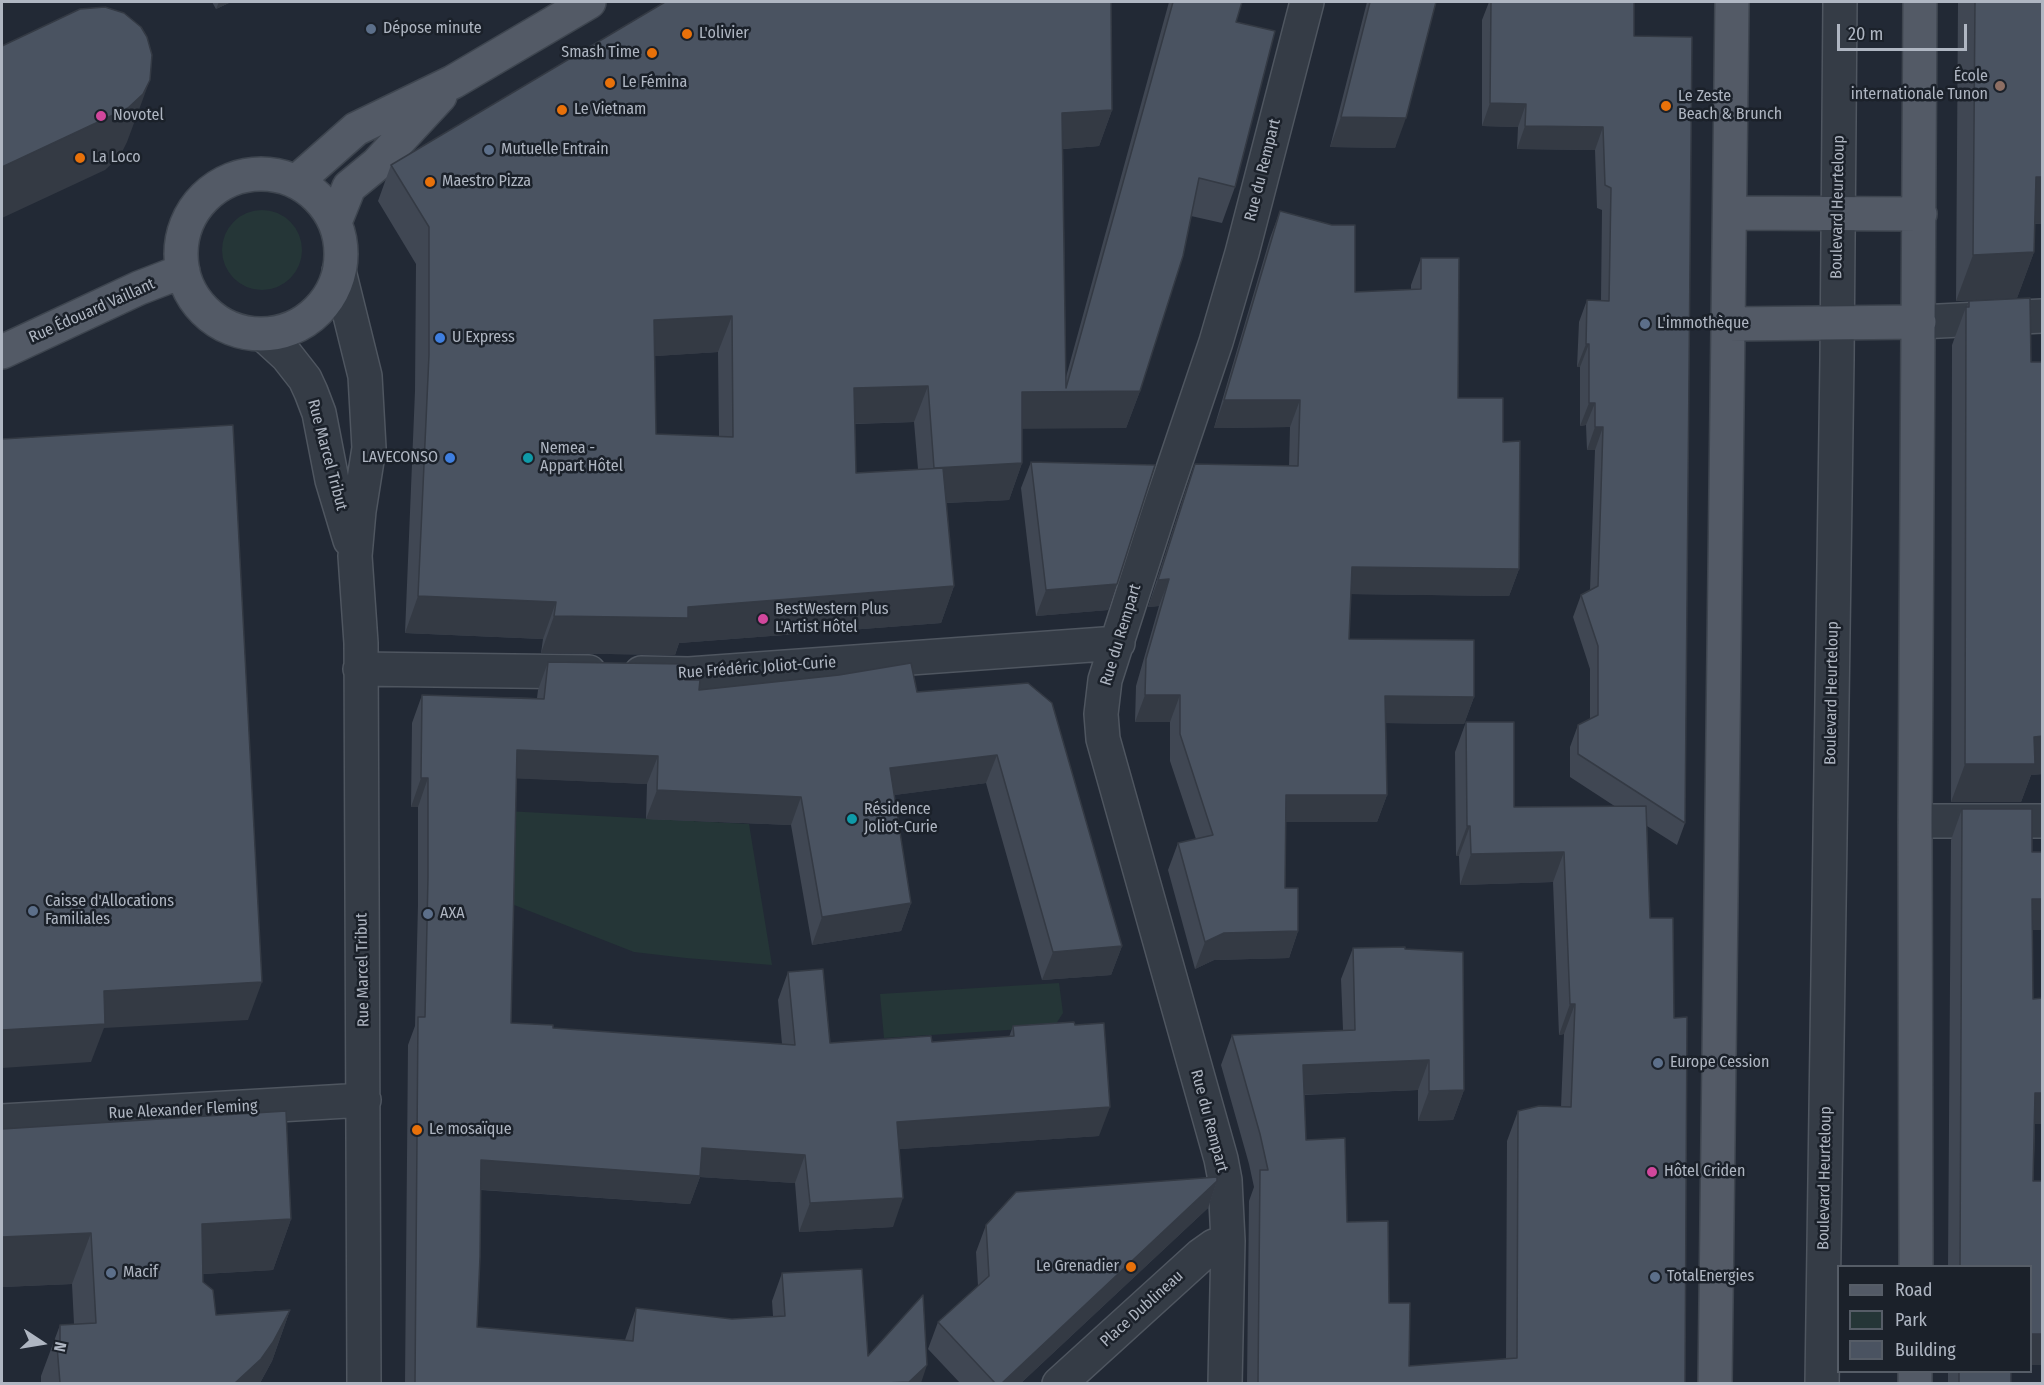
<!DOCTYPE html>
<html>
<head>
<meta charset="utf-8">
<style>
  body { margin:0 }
  #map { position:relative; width:2044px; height:1385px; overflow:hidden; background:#222935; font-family:"Fira Sans Condensed",sans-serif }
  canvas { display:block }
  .frame { position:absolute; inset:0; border:3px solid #afb6c2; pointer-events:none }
  .legend { position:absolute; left:1837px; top:1265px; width:195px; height:108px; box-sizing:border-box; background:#1b212a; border:2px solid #565d67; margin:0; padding:8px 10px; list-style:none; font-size:18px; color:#afb6c2 }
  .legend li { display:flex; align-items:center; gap:12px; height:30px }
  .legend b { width:30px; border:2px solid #565d67 }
  .north { position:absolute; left:12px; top:1313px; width:60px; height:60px; -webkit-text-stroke:4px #1b212a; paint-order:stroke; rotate:102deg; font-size:16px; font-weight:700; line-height:24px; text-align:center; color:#afb6c2 }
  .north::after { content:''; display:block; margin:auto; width:21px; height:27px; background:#afb6c2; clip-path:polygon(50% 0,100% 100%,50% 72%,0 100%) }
  .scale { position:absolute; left:1837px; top:24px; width:130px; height:27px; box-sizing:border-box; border:3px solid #afb6c2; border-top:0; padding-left:8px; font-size:18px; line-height:21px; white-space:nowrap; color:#afb6c2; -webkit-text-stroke:4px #1b212a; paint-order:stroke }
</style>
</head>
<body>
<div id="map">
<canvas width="2044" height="1385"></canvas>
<div class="frame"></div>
<ul class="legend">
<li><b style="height:8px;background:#535a66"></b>Road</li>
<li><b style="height:16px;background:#253637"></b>Park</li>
<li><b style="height:16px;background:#4a5361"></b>Building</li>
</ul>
<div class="north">N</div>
<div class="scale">20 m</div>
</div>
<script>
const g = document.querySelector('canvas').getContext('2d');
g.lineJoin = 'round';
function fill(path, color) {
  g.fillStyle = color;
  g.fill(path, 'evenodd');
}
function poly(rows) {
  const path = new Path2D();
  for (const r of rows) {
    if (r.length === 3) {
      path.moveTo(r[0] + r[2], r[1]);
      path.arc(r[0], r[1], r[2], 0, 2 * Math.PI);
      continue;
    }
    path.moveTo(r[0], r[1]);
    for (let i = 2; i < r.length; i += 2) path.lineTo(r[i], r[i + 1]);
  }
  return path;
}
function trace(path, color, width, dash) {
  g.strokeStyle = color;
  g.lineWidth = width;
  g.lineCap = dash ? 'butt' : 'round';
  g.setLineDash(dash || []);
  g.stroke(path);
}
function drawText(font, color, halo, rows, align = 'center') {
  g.font = font + ' "Fira Sans Condensed",sans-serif';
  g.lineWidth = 5;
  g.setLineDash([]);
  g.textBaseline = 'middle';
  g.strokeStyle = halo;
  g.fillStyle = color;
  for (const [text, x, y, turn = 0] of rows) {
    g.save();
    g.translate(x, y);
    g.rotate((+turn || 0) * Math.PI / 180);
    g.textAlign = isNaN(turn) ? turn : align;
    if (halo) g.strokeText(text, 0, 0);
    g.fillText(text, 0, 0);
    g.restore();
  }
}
fill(poly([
  [262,250,40],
  [506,811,749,824,772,965,686,958,634,952,504,901],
  [1059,983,1063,1013,1054,1027,884,1038,880,994]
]), '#253637');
const minor = poly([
  [339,271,365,376,369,448,359,511,355,556,361,643,364,1384],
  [1919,322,2042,316],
  [264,335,287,356,305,379,311,392,319,413,332,480,350,540],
  [360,669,589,672],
  [641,673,689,674,1118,643],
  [1915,821,2042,821],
  [2,1121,364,1100],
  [1059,1384,1200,1256,1214,1246,1228,1241],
  [1225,1384,1228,1241,1225,1180,1221,1159,1103,739,1101,714,1105,680,1162,502,1216,342,1242,253,1307,2],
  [1822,1384,1837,360,1840,2]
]);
const major = poly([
  [261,254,80],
  [296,182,356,129,453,82,589,2],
  [1730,213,1920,214],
  [335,222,349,187,377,164,440,96],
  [1728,324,1919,322],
  [2,352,139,288,183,271],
  [1916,1266,1915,821,1920,2],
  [1715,1384,1732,2],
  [1915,1384,1915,1372]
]);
trace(minor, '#4f5660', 36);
trace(major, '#3e454f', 36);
trace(minor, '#353c46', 33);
trace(major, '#535a66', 33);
fill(poly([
  [212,2,231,2,216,9],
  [1169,2,1242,2,1236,22,1235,187,1222,223,1191,216,1140,391,1126,428,1022,428,1022,463,1009,500,946,503,954,586,941,623,679,643,675,655,541,653,543,639,405,633,415,391,416,264,378,201,391,165,1112,110,1099,146,1063,149,1066,377],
  [718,352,719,436,656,434,655,356],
  [914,422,918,469,856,473,855,424],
  [1367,2,1436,2,1395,148,1330,147],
  [1489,2,1634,2,1634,36,1685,823,1677,845,1647,826,1650,918,1674,1018,1685,1383,1247,1383,1249,1201,1254,1187,1249,1164,1221,1065,1232,1035,1343,1030,1341,979,1353,948,1405,949,1464,1090,1453,1120,1418,1121,1418,1090,1304,1095,1306,1140,1389,1303,1409,1366,1506,1359,1507,1141,1518,1111,1561,1107,1564,1034,1559,1035,1553,882,1460,885,1459,856,1456,856,1455,752,1466,722,1514,807,1616,807,1570,777,1570,747,1578,725,1590,719,1590,669,1573,617,1581,595,1590,590,1595,450,1587,450,1586,425,1580,426,1580,367,1577,367,1579,322,1587,300,1601,300,1602,210,1597,208,1595,150,1517,149,1518,127,1482,126,1482,20],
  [1958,2,2043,2,2043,224,2035,224,2034,252,2017,298,1956,301],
  [1280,211,1355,292,1411,289,1411,285,1421,258,1458,398,1503,442,1519,569,1509,596,1351,594,1349,639,1474,697,1464,724,1386,723,1387,795,1377,822,1285,822,1285,888,1298,931,1289,958,1214,960,1195,969,1168,870,1178,843,1196,839,1170,761,1170,722,1135,722,1136,686,1159,606,1148,607,1185,492,1195,464,1289,466,1290,427,1214,428,1270,238],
  [1969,301,2031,362,2043,362,2043,774,2031,775,2021,802,1951,802,1952,345,1966,307,1967,307],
  [1031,462,1117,584,1108,610,1036,616,1021,488],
  [548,662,685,680,699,690,917,692,1028,683,1122,946,1111,975,1042,980,986,783,894,795,911,903,901,931,812,945,791,825,646,819,647,784,516,778,511,1023,553,1028,782,1044,778,1000,788,972,830,1043,932,1042,1009,1037,1013,1026,1099,1136,899,1149,893,1227,799,1232,795,1183,700,1177,690,1204,481,1190,477,1327,625,1340,626,1337,636,1308,732,1319,773,1316,772,1301,782,1273,868,1356,921,1383,405,1383,408,1045,415,1026,418,905,418,807,411,807,412,723,422,695,537,698,538,690],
  [1962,809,2032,852,2043,852,2043,930,2032,930,2033,999,2043,998,2043,1124,2035,1124,2031,1266,1948,1266,1951,840],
  [2,1129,291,1219,273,1270,203,1274,203,1282,216,1315,290,1310,272,1361,260,1383,41,1383,41,1376,60,1325,74,1324,72,1284,2,1287],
  [1217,1181,1208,1208,1021,1383,960,1383,928,1349,938,1322,978,1286,976,1252,986,1225],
  [1948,1371,2011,1371,2011,1383,1948,1383]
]), '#404753');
fill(poly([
  [219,2,231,2,216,9],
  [150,80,127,142,120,156,105,170,2,218,2,167],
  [1490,103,1526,104,1518,127,1482,126],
  [1112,110,1099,146,1049,150,1062,113],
  [1341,117,1406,118,1395,148,1330,147],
  [1525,126,1603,127,1595,150,1517,149],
  [2036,177,2043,177,2043,224,2019,223],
  [2034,252,2017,298,1956,301,1973,255],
  [732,316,718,352,641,357,654,320],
  [1586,344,1589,344,1580,367,1577,367],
  [928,386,914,422,841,424,854,388],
  [1140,391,1126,428,1009,429,1022,392],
  [1224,400,1300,400,1290,427,1214,428],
  [1589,403,1595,403,1586,425,1580,426],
  [1595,427,1603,427,1595,450,1587,450],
  [1022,463,1009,500,921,504,934,468],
  [1352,567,1519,569,1509,596,1342,594],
  [1169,579,1159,606,1148,607,1158,580],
  [1117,584,1108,610,1036,616,1046,590],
  [954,586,941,623,679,643,675,655,541,653,554,616],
  [418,596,556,602,543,639,405,633],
  [1145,695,1180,695,1170,722,1135,722],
  [1385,696,1474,697,1464,724,1375,723],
  [2043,736,2043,774,2031,775,2021,802,1951,802,1965,764,2034,737],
  [517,750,658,756,647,784,506,778],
  [997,755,986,783,880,797,890,768],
  [421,778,428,778,418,807,411,807],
  [657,790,801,797,791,825,646,819],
  [1286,795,1387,795,1377,822,1276,822],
  [1467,826,1470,826,1459,856,1456,856],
  [1564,852,1553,882,1460,885,1471,854],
  [2032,899,2043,899,2043,930,2020,930],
  [911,903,901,931,812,945,822,917],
  [1298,931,1289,958,1214,960,1195,969,1205,942,1224,933],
  [1122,946,1111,975,1042,980,1053,952],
  [262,982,248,1020,104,1028,91,1062,2,1068,2,1030,104,991],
  [1570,1004,1575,1004,1564,1034,1559,1035],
  [1429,1060,1418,1090,1292,1095,1303,1065],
  [1464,1090,1453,1120,1418,1121,1429,1091],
  [2035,1093,2043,1093,2043,1124,2024,1124],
  [1110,1107,1099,1136,887,1150,897,1122],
  [702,1148,805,1155,795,1183,700,1177,690,1204,471,1189,481,1160],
  [1217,1181,1208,1208,1021,1383,1002,1383],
  [903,1198,893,1227,799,1232,810,1203],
  [291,1219,273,1270,183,1275,202,1224],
  [91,1233,72,1284,2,1287,2,1237],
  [290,1310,272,1361,260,1383,235,1383],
  [2031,1334,2043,1334,2043,1365,2031,1365],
  [927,1365,921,1383,885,1383]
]), '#343a44');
const building = poly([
  [665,2,1111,2,1112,110,1062,113,1066,388,1173,2,1242,2,1236,22,1275,31,1235,187,1199,178,1183,256,1140,391,1022,392,1022,463,934,468,928,386,854,388,856,473,943,468,954,586,688,607,688,618,554,616,556,602,418,596,429,355,429,227,391,165,665,2],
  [732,316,733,437,656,434,654,320,732,316],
  [1370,2,1436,2,1406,118,1341,117,1370,2],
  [1491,2,1634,2,1634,36,1692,37,1685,823,1578,754,1578,725,1598,715,1598,646,1581,595,1598,586,1603,427,1595,427,1595,403,1589,403,1589,344,1586,344,1587,300,1609,301,1611,188,1605,185,1603,127,1525,126,1526,104,1490,103,1491,2],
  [1975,2,2043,2,2043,177,2036,177,2034,252,1973,255,1975,2],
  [105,7,124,13,141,27,147,37,152,55,150,80,143,94,128,108,2,167,2,46,80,9,105,7],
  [1280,211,1332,225,1355,225,1355,292,1421,289,1421,258,1459,258,1458,398,1503,398,1503,442,1520,441,1519,569,1352,567,1349,639,1474,640,1474,697,1385,696,1387,795,1286,795,1285,888,1298,888,1298,931,1224,933,1205,942,1178,843,1213,835,1180,734,1180,695,1145,695,1146,659,1169,579,1158,580,1195,464,1298,466,1300,400,1224,400,1280,211],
  [2030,298,2031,362,2043,362,2043,736,2034,737,2035,764,1965,764,1966,307,1969,307,1969,301,2030,298],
  [233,425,262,982,104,991,105,1024,2,1030,2,439,233,425],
  [1031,462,1155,465,1117,584,1046,590,1031,462],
  [548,662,685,664,685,680,700,680,699,690,839,675,911,663,917,692,1028,683,1052,703,1122,946,1053,952,997,755,890,768,911,903,822,917,801,797,657,790,658,756,517,750,511,1023,553,1025,553,1028,795,1045,788,972,823,969,830,1043,931,1036,932,1042,1014,1036,1013,1026,1074,1022,1075,1025,1104,1023,1110,1107,897,1122,903,1198,810,1203,805,1155,702,1148,700,1176,481,1160,480,1257,477,1327,633,1341,636,1308,732,1319,785,1316,782,1273,862,1269,868,1356,923,1295,927,1365,909,1382,885,1383,415,1383,418,1017,425,1017,428,877,428,778,421,778,422,695,544,699,548,662],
  [1466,722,1514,722,1514,807,1646,806,1650,918,1673,918,1674,1018,1687,1017,1685,1383,1258,1383,1258,1382,1260,1170,1268,1170,1260,1134,1232,1035,1355,1030,1353,948,1405,947,1405,949,1463,952,1464,1090,1429,1091,1429,1060,1303,1065,1306,1140,1345,1138,1347,1222,1388,1221,1389,1303,1410,1303,1409,1366,1517,1358,1518,1111,1539,1106,1571,1107,1575,1004,1570,1004,1564,852,1471,854,1470,826,1467,826,1466,722],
  [1962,809,2032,809,2032,852,2043,852,2043,899,2032,899,2033,999,2043,998,2043,1093,2035,1093,2033,1181,2043,1181,2043,1334,2031,1334,2031,1266,1960,1266,1962,809],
  [286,1111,291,1219,202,1224,203,1282,213,1290,216,1315,290,1310,273,1342,261,1359,235,1383,60,1383,57,1346,60,1346,60,1325,96,1323,91,1233,2,1237,2,1129,286,1111],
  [1217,1177,1217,1181,1002,1383,995,1383,938,1322,989,1276,986,1225,1016,1192,1217,1177],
  [1959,1371,2011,1371,2011,1383,1959,1383,1959,1371]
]);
fill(building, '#4a5361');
trace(building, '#343a44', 1.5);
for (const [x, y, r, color] of [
  [371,29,6,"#5c6f8a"],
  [687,34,6,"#e8710a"],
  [652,53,6,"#e8710a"],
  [610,83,6,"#e8710a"],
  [2000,86,6,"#8d6e63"],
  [1666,106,6,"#e8710a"],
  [562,110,6,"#e8710a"],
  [101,116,6,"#d1479c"],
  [489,150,6,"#5c6f8a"],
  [80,158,6,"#e8710a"],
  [430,182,6,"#e8710a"],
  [1645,324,6,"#5c6f8a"],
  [440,338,6,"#3f7fe0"],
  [450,458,6,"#3f7fe0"],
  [528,458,6,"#0f9aa8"],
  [763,619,6,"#d1479c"],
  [852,819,6,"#0f9aa8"],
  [33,911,6,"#5c6f8a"],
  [428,914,6,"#5c6f8a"],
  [1658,1063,6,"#5c6f8a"],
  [417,1130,6,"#e8710a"],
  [1652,1172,6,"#d1479c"],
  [1131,1267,6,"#e8710a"],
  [111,1273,6,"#5c6f8a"],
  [1655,1277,6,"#5c6f8a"]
]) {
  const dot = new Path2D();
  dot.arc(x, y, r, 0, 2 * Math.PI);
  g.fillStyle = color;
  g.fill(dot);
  trace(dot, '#1b212a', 2);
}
drawText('16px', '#afb6c2', '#1b212a', [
  ["Dépose minute",383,29],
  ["L'olivier",699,34],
  ["Smash Time",640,53,"right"],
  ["École",1988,77,"right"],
  ["internationale Tunon",1988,95,"right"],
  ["Le Fémina",622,83],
  ["Le Zeste",1678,97],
  ["Beach & Brunch",1678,115],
  ["Le Vietnam",574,110],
  ["Novotel",113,116],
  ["Mutuelle Entrain",501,150],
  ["La Loco",92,158],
  ["Maestro Pizza",442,182],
  ["L'immothèque",1657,324],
  ["U Express",452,338],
  ["Nemea -",540,449],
  ["Appart Hôtel",540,467],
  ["LAVECONSO",438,458,"right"],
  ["BestWestern Plus",775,610],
  ["L'Artist Hôtel",775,628],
  ["Résidence",864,810],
  ["Joliot-Curie",864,828],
  ["Caisse d'Allocations",45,902],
  ["Familiales",45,920],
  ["AXA",440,914],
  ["Europe Cession",1670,1063],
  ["Le mosaïque",429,1130],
  ["Hôtel Criden",1664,1172],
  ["Le Grenadier",1119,1267,"right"],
  ["Macif",123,1273],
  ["TotalEnergies",1667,1277]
], 'left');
drawText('16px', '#afb6c2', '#1b212a', [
  ["Rue du Rempart",1263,170,-76],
  ["Boulevard Heurteloup",1838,207,-89],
  ["Rue Édouard Vaillant",92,311,-24],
  ["Rue Marcel Tribut",327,455,75],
  ["Rue du Rempart",1121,635,-73],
  ["Rue Frédéric Joliot-Curie",757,668,-4],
  ["Boulevard Heurteloup",1832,693,-89],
  ["Rue Marcel Tribut",363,970,-91],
  ["Rue Alexander Fleming",183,1110,-3],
  ["Rue du Rempart",1209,1121,75],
  ["Boulevard Heurteloup",1825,1178,-89],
  ["Place Dublineau",1142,1309,-42]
]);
</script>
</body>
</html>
